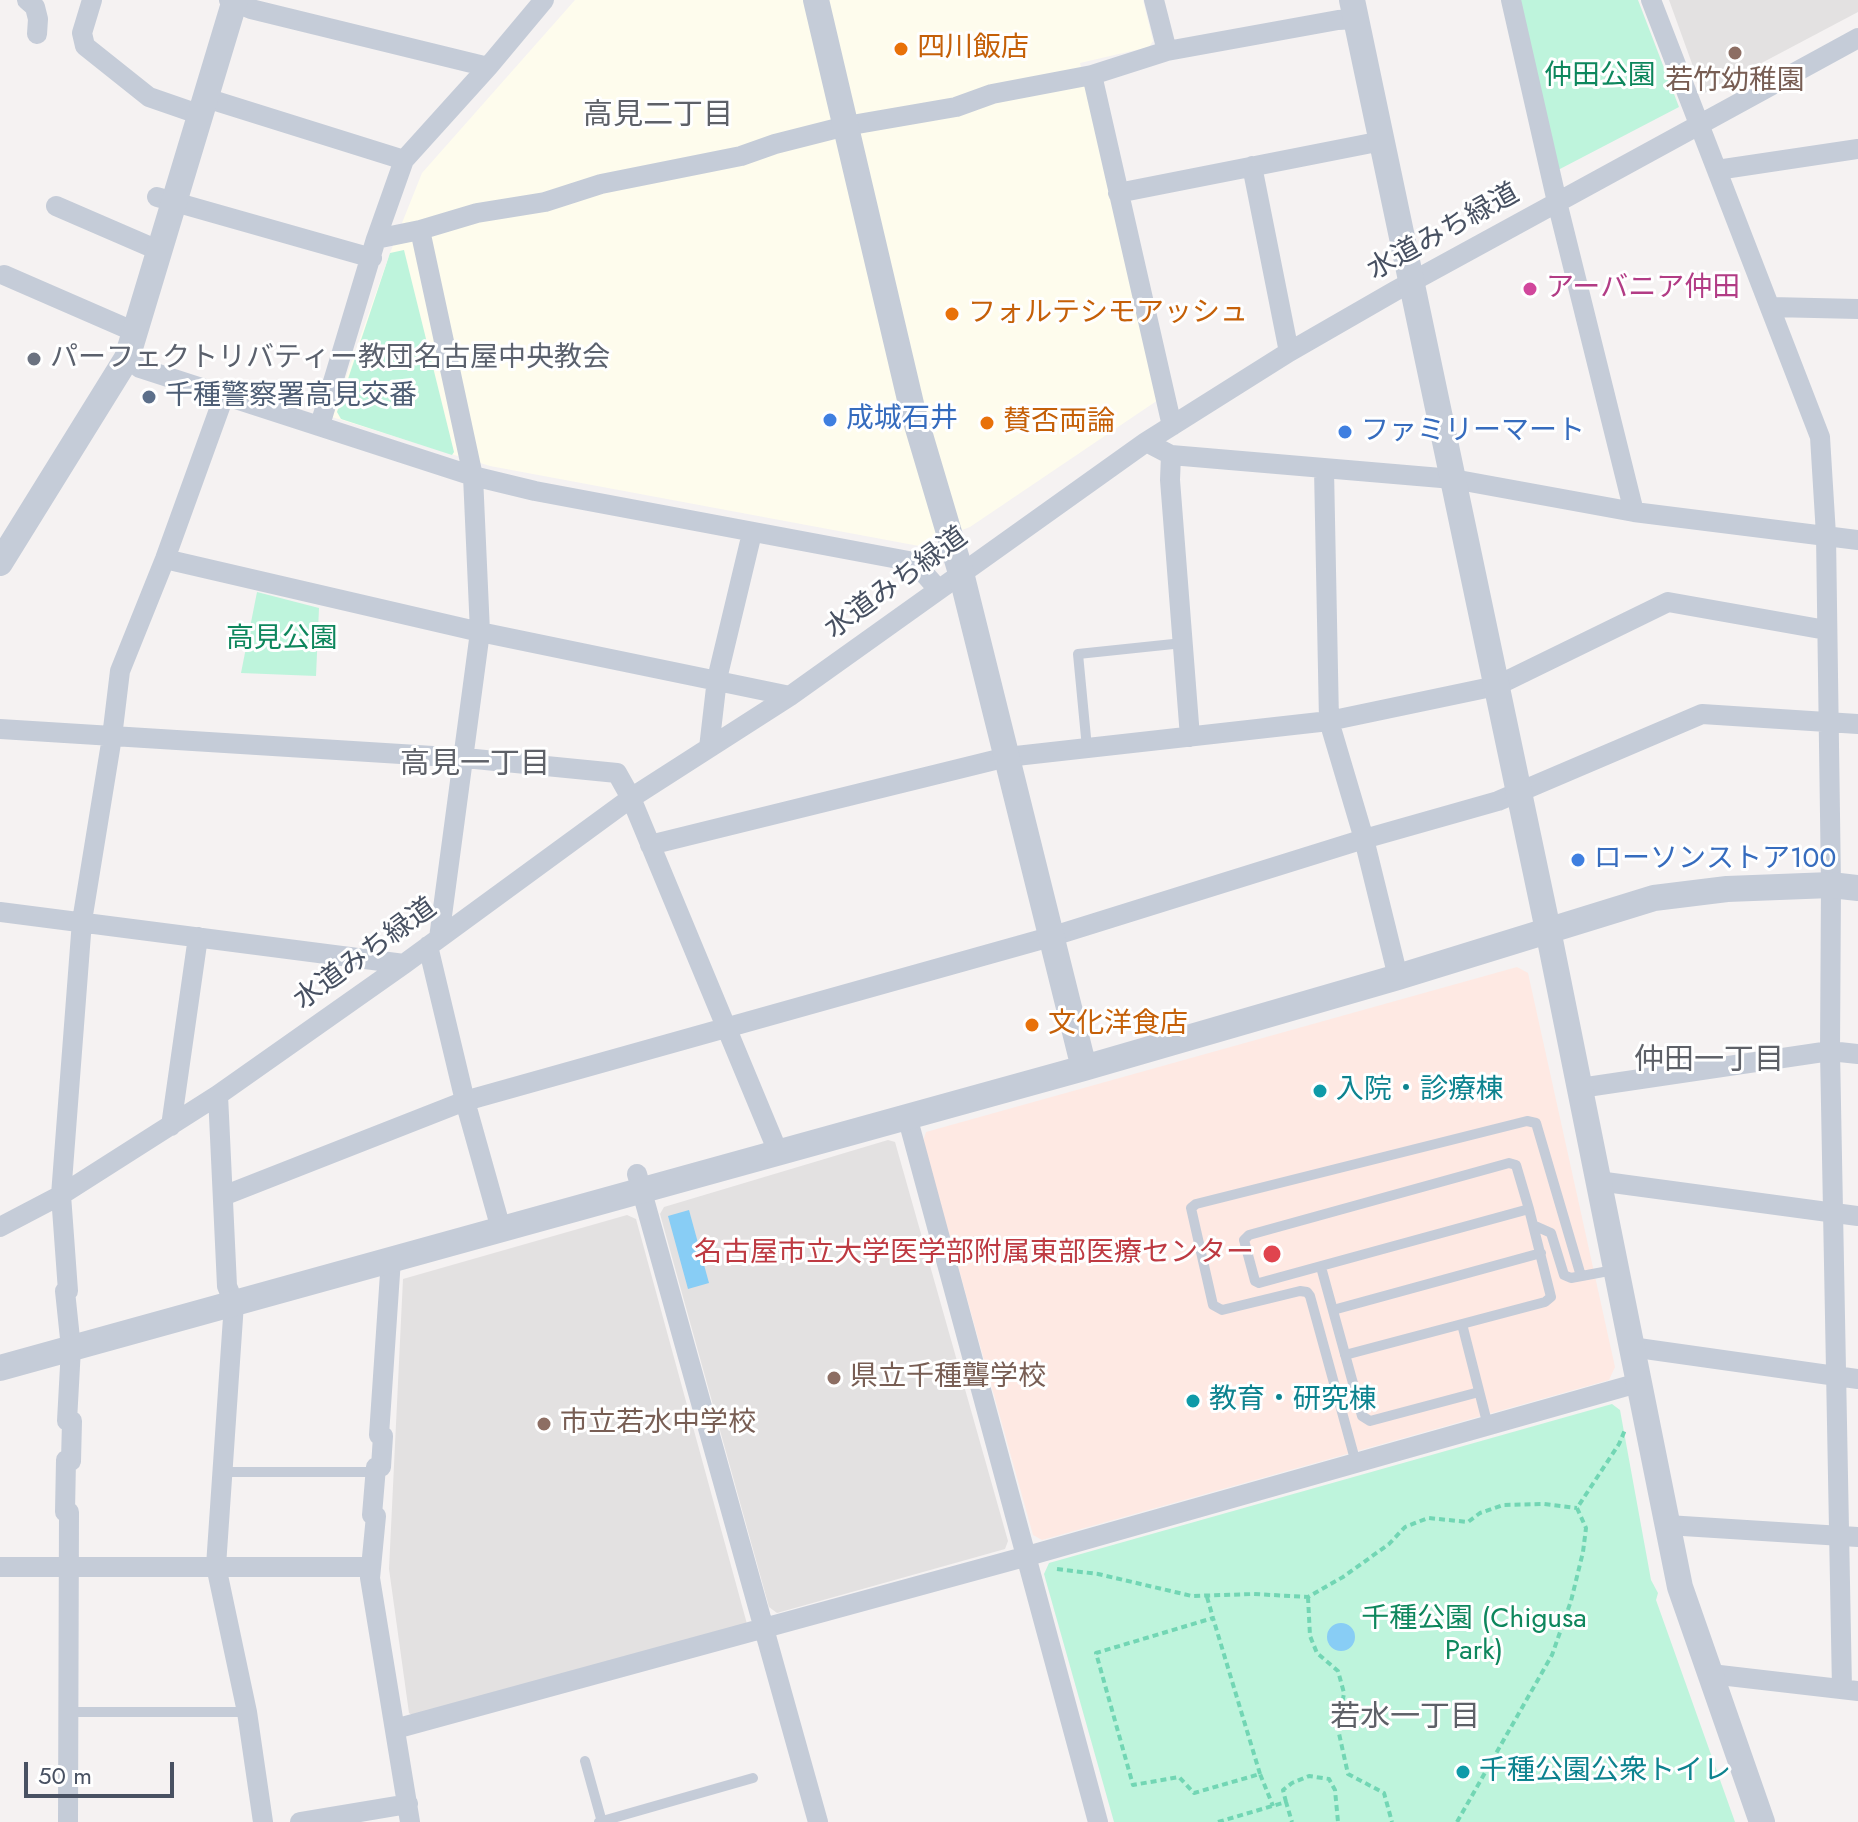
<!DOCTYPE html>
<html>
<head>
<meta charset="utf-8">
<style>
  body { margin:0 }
  #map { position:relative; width:1858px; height:1822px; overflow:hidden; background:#f5f2f2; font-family:Jost,sans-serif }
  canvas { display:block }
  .scale { position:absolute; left:24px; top:1762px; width:150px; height:36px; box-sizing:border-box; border:4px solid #485162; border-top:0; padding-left:10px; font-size:24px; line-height:28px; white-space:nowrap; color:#485162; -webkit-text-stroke:6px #fff; paint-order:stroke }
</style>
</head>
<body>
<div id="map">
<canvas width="1858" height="1822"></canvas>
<div class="scale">50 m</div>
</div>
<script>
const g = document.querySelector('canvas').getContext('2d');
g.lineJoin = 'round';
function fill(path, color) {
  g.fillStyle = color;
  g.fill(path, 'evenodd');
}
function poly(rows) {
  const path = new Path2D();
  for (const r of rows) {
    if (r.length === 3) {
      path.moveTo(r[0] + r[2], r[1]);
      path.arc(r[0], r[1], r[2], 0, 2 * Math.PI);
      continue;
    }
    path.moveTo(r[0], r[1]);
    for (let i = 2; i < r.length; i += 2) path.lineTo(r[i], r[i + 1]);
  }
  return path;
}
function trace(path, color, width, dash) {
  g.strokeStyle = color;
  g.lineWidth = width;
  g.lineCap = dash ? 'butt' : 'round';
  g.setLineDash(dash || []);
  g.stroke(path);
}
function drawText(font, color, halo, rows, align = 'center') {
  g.font = font + ' Jost,"Noto Sans JP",sans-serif';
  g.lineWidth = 6;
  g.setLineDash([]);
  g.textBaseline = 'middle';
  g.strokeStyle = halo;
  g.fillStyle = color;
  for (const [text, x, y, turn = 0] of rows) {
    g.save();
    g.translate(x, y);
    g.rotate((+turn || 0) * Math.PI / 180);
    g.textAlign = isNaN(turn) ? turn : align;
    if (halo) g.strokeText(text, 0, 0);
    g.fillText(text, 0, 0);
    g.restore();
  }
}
fill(poly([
  [575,0,1143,0,1153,41,1149,47,1080,63,1158,400,970,527,919,546,490,466,332,417,390,253,422,173]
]), '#fefced');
fill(poly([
  [1669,0,1858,0,1858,12,1703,94],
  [888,1140,895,1142,1008,1541,1005,1549,777,1613,769,1607,660,1214,664,1207],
  [627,1215,636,1219,747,1624,417,1719,409,1713,389,1569,403,1279]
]), '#e3e1e1');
fill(poly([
  [1517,967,1528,973,1615,1367,1609,1380,1042,1540,1033,1535,923,1141,926,1132]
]), '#fee9e3');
fill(poly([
  [1516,0,1638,0,1679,107,1558,170],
  [404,250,454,452,452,455,341,419,337,412,390,253],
  [257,592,319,608,316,676,241,673],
  [1612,1404,1620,1410,1651,1580,1658,1593,1656,1600,1735,1822,1114,1822,1044,1574,1049,1563]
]), '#bef4dc');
fill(poly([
  [689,1210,709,1283,688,1289,668,1216],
  [1341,1637,14]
]), '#88cdf5');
trace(poly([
  [1057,1569,1098,1574,1192,1596,1254,1594,1308,1597,1343,1577,1389,1544,1405,1527,1428,1518,1468,1522,1480,1513,1503,1505,1544,1504,1577,1508],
  [1207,1597,1213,1618],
  [1308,1597,1310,1636,1317,1653,1338,1671,1344,1693,1338,1729,1348,1774,1384,1793,1392,1822],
  [1260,1774,1213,1618,1096,1653,1133,1785,1179,1777,1194,1793,1260,1774,1273,1806],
  [1286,1802,1283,1790,1292,1783,1309,1776,1329,1779,1335,1790,1338,1822],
  [1218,1822,1286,1802,1292,1822],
  [1457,1822,1552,1655,1571,1601,1583,1552,1586,1528,1577,1508,1619,1444,1625,1430]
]), '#72d6b4', 4, [6, 4]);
trace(poly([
  [1087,748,1078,654,1183,643],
  [1533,1225,1551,1233,1564,1275,1571,1278,1614,1270],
  [1321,1267,1362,1416,1370,1421,1479,1392],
  [1333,1310,1541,1253],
  [1462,1324,1488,1426],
  [1345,1355,1545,1302,1551,1297,1529,1209,1516,1165,1509,1163,1249,1235,1244,1240,1255,1281,1259,1283,1529,1209],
  [1356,1463,1310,1296,1307,1292,1300,1291,1222,1310,1213,1305,1191,1208,1196,1204,1527,1121,1536,1123,1581,1276],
  [221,1472,375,1472],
  [70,1712,247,1712],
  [585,1761,602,1822],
  [599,1822,753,1778]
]), '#c5ccd8', 10);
trace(poly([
  [27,0,35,7,38,19,37,34],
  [92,0,82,33,85,46,149,97,201,115],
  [229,0,251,9,488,67],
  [1154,0,1167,51],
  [1511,0,1557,202,1634,512],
  [1651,0,1820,437,1826,535,1831,885,1830,1051,1842,1689],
  [1092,75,1172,426],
  [206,98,404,160],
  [1252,166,1289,352],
  [1717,170,1858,149],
  [1118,193,1382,141],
  [157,197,372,258],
  [56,206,160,251],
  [420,230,473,476,480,632,439,938],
  [376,239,404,160,488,67,544,0],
  [4,275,135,332],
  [1771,307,1858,309],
  [127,358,140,368,473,476,535,491,914,562,938,589],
  [320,425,376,239,420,230,477,213,545,202,601,184,741,156,775,144,846,126,956,107,992,94,1092,75,1167,51,1338,20,1357,19],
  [1146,442,1171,455,1453,479,1634,512,1858,540],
  [1171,455,1170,480,1190,737],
  [1324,469,1329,721,1364,839,1398,977],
  [165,559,480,632,790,696],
  [0,729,465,758,617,773,631,798,778,1152],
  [709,748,717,679,752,533],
  [650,845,1007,757,1329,721,1496,686,1668,602,1826,630],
  [0,912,404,964],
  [428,946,465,1101,501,1229],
  [1580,1088,1830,1051,1858,1054],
  [218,1095,227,1286,234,1303,216,1566,247,1712,263,1822],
  [907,1116,1098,1822],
  [171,1126,198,937],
  [637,1174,818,1822],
  [1598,1181,1858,1216],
  [223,1196,465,1101,1050,937,1364,839,1498,801,1702,714,1858,724],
  [0,1227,61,1195,218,1095,404,964,631,798,790,696,1146,442,1289,352,1395,291,1858,38],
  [391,1259,379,1435,383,1436,381,1467,376,1467,372,1515,376,1516,370,1578,410,1822],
  [1631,1347,1858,1379],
  [1667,1525,1858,1537],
  [0,1567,371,1567],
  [1711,1674,1858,1691],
  [395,1729,1024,1557,1638,1383],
  [68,1822,69,1512,65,1512,66,1460,71,1461,72,1421,67,1421,71,1348,65,1291,68,1291,61,1195,82,921,112,737,120,671,165,559,224,396],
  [300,1822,408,1804]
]), '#c5ccd8', 20);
trace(poly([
  [816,0,912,408,961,573,1084,1068],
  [1352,0,1548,930,1680,1587,1762,1822],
  [0,563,127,358,235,0],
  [0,1368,1084,1068,1398,977,1654,898,1727,889,1831,885,1858,888]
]), '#c5ccd8', 26);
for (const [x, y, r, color] of [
  [901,49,8,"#e8710a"],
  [1735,53,8,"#8d6e63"],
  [1530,289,8,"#d1479c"],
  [952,314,8,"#e8710a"],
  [34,359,8,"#6b7280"],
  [149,397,8,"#5c6f8a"],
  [830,420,8,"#3f7fe0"],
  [987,423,8,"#e8710a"],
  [1345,432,8,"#3f7fe0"],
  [1578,860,8,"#3f7fe0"],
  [1032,1025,8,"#e8710a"],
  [1320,1091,8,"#0f9aa8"],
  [1272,1254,10,"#e0444e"],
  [834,1378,8,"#8d6e63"],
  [1193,1401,8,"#0f9aa8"],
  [544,1424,8,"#8d6e63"],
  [1463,1772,8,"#0f9aa8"]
]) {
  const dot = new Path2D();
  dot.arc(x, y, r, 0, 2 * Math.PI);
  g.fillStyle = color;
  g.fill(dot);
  trace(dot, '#fff', 3);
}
drawText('28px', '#c56008', '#fff', [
  ["四川飯店",917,49],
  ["フォルテシモアッシュ",968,314],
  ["賛否両論",1003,423],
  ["文化洋食店",1048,1025]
], 'left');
drawText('28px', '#0e875d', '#fff', [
  ["仲田公園",1600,77],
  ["高見公園",282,640],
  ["千種公園 (Chigusa",1474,1620],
  ["Park)",1474,1652]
]);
drawText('28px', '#785e54', '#fff', [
  ["若竹幼稚園",1735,82,"center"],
  ["県立千種聾学校",850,1378],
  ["市立若水中学校",560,1424]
], 'left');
drawText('28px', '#485162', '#fff', [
  ["水道みち緑道",1444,233,-29],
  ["水道みち緑道",897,584,-36],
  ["水道みち緑道",366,955,-36]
]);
drawText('28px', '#b23c85', '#fff', [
  ["アーバニア仲田",1546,289]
], 'left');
drawText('28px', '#5b616d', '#fff', [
  ["パーフェクトリバティー教団名古屋中央教会",50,359]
], 'left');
drawText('28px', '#4e5e75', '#fff', [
  ["千種警察署高見交番",165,397]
], 'left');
drawText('28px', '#366cbe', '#fff', [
  ["成城石井",846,420],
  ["ファミリーマート",1361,432],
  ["ローソンストア100",1594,860]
], 'left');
drawText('28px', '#0d838f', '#fff', [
  ["入院・診療棟",1336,1091],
  ["教育・研究棟",1209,1401],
  ["千種公園公衆トイレ",1479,1772]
], 'left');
drawText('28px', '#be3a42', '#fff', [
  ["名古屋市立大学医学部附属東部医療センター",1254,1254]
], 'right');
drawText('30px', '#5e6168', '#fff', [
  ["高見二丁目",658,117],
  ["高見一丁目",475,766],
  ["仲田一丁目",1709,1062],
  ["若水一丁目",1405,1719]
]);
</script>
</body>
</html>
